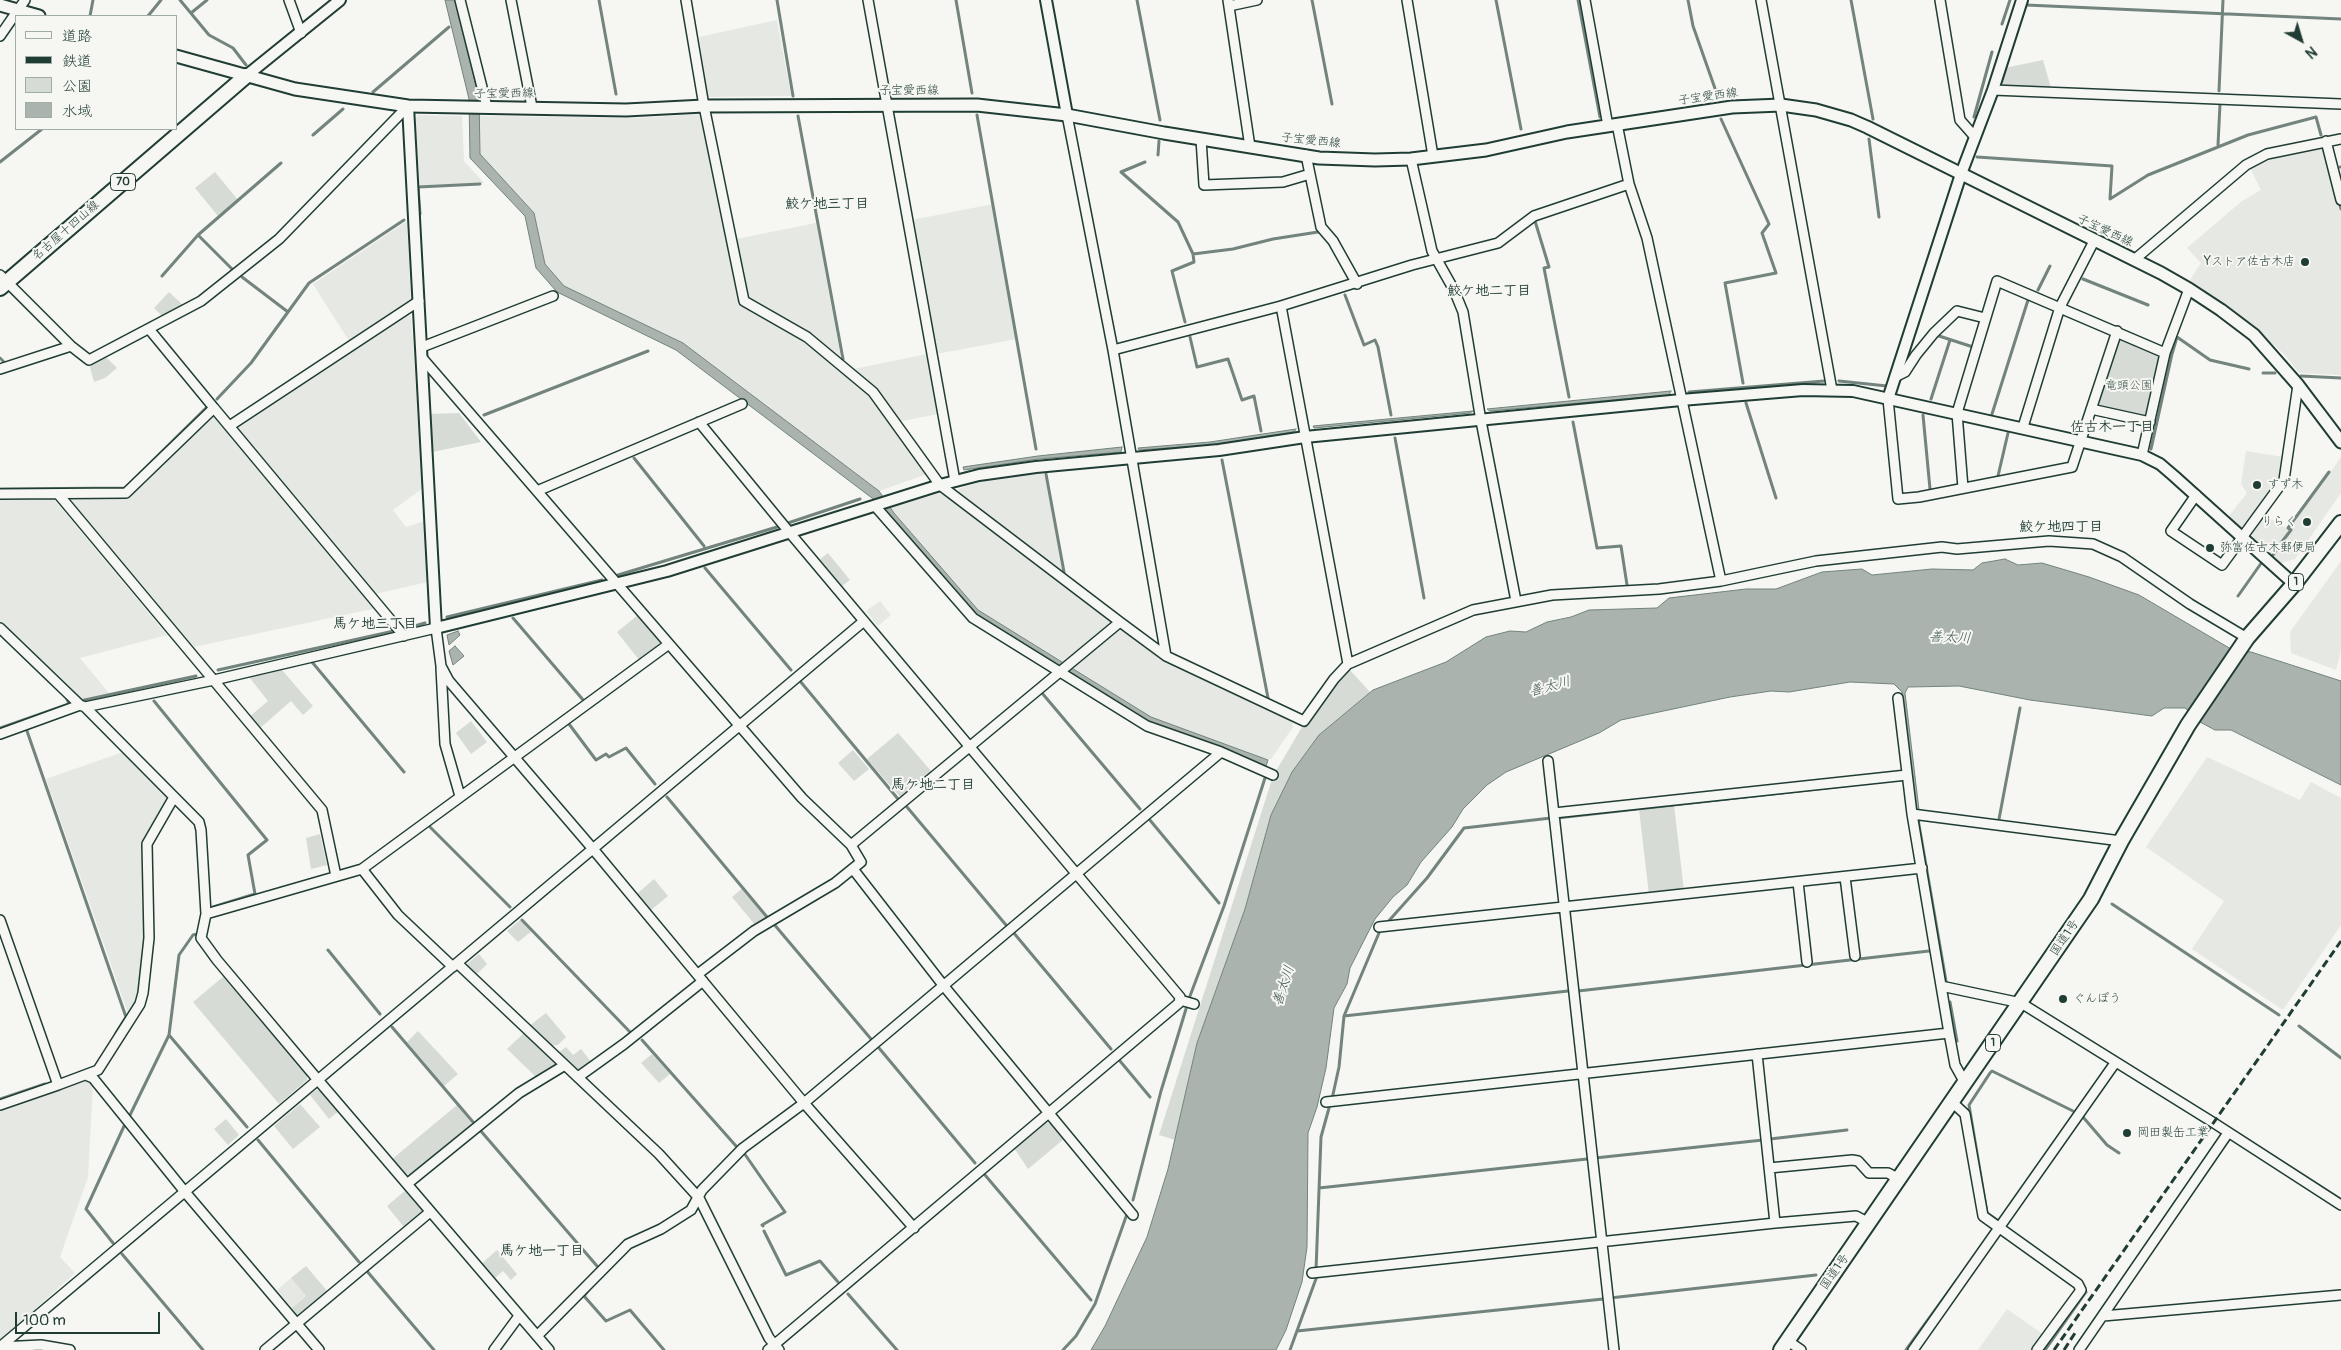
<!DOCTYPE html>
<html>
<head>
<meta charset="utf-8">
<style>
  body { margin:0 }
  #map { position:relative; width:2341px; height:1350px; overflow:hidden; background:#f6f6f2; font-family:Pangolin,"Klee One",sans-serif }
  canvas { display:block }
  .legend { position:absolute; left:15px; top:15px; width:162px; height:115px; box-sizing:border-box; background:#f6f6f2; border:1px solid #a0aca6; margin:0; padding:6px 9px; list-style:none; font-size:15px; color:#1f3d34 }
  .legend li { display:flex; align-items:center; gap:10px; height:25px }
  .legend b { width:25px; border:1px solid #a0aca6 }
  .north { position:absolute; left:2276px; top:15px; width:50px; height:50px; -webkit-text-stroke:4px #f6f6f2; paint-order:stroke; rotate:141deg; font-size:14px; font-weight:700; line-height:20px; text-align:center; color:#1f3d34 }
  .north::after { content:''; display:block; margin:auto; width:18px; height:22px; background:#1f3d34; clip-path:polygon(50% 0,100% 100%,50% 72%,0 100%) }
  .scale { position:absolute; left:15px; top:1312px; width:145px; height:22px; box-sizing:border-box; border:2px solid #1f3d34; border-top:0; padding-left:6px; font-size:15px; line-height:18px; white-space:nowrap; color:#1f3d34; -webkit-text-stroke:4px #f6f6f2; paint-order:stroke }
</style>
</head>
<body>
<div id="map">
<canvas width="2341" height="1350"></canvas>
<ul class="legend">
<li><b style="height:6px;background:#f6f6f2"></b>道路</li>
<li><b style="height:6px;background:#1f3d34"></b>鉄道</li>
<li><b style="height:14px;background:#d6dbd6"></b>公園</li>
<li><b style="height:14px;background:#aab3ae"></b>水域</li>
</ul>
<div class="north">N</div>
<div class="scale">100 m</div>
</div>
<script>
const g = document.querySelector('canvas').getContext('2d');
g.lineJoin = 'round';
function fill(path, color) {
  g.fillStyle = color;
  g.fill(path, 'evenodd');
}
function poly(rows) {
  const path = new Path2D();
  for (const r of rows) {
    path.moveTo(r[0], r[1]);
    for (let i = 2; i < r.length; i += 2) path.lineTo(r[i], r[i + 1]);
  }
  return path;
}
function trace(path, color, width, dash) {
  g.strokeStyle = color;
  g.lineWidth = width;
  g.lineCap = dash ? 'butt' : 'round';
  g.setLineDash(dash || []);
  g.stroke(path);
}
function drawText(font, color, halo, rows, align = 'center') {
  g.font = font + ' Pangolin,"Klee One",sans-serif';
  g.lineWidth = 4;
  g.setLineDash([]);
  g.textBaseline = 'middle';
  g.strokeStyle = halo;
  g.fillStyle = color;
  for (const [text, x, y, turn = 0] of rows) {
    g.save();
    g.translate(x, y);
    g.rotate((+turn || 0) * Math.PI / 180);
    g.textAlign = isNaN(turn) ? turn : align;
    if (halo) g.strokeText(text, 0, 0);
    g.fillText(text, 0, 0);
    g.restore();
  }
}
fill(poly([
  [777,20,791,96,708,97,699,37],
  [701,114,739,304,805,340,872,395,927,474,879,491,683,343,564,286,545,264,534,213,480,154,479,116,638,118],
  [418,115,462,116,464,161,484,183,416,186,412,123],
  [2319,148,2324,150,2341,212,2341,375,2299,373,2285,355,2258,331,2227,305,2190,280,2201,263,2187,248,2242,201,2261,190,2250,168,2279,156],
  [993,204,1017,339,936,354,912,220],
  [407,221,411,300,349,341,313,284],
  [816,223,842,364,808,333,745,297,736,239],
  [407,314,411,316,423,488,393,510,406,527,425,521,428,582,375,594,236,426],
  [927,354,938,414,897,422,849,370],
  [215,416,221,421,377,608,194,647,69,498,69,496,127,496,209,417],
  [2246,451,2283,457,2279,478,2245,527,2239,526,2229,516,2247,493,2241,484],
  [2341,457,2341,493,2295,559,2281,563,2253,538,2252,534,2265,515,2289,530],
  [1044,472,1063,574,960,496,958,489,979,482],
  [941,493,951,498,1113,619,1112,623,1064,662,978,610,889,506],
  [0,497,53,498,167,635,80,658,109,693,79,700,0,623],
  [2341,561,2341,651,2336,670,2291,653,2290,632],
  [880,601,891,615,878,626,866,611],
  [1125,630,1170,663,1292,721,1293,727,1271,759,1268,760,1151,717,1072,667,1117,631],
  [123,752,167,796,168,801,145,840,145,939,139,996,128,1013,46,779],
  [2207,757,2300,800,2311,782,2341,798,2341,925,2283,1010,2192,949,2224,901,2146,847],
  [84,1080,93,1084,88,1177,60,1257,75,1273,0,1341,0,1109],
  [291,1278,306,1296,292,1308,277,1290],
  [2007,1309,2044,1335,2034,1350,1978,1350]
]), '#e6e8e4');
fill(poly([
  [2043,60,2051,88,2005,86,2000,81,2004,68],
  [215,172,238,200,218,216,195,188],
  [169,292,184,306,164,318,154,308],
  [2120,340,2158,357,2160,360,2148,418,2097,408,2116,342],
  [105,356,117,368,105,378,94,382,90,367,91,364],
  [459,413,481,442,432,452,430,414],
  [828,553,850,580,842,586,820,559],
  [638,615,660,641,658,647,640,661,617,632],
  [1348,668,1370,692,1319,735,1292,772,1271,815,1245,909,1197,1043,1175,1140,1159,1135,1273,776,1305,722],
  [282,670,313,706,303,715,291,701,259,729,249,717,268,701,249,677],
  [471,721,487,742,471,754,456,733],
  [898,733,932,772,901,798,867,759],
  [853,750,869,769,854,781,838,763],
  [1674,805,1684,891,1649,895,1639,809],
  [320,834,327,865,311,869,306,838],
  [654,879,668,896,651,910,637,894],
  [744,887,769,918,756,926,732,897],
  [520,920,532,931,518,942,507,931],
  [479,954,487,964,475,976,467,969,467,964],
  [224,976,307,1075,307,1080,279,1104,193,1002],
  [546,1013,566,1037,558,1045,551,1046,529,1026],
  [418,1031,458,1074,444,1086,407,1042],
  [525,1032,557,1062,558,1064,536,1077,507,1049],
  [566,1047,573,1055,581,1049,593,1064,580,1072,576,1072,558,1053],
  [652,1054,670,1074,659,1083,641,1063],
  [316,1090,321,1091,339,1111,329,1119,310,1095],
  [300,1104,320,1127,293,1149,274,1126],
  [457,1105,473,1125,412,1175,404,1174,391,1160],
  [226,1119,239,1135,228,1145,214,1129],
  [1045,1122,1052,1124,1064,1139,1028,1169,1014,1148],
  [406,1190,422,1208,422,1213,404,1227,387,1206],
  [497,1250,517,1274,511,1280,503,1271,494,1279,481,1264],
  [306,1266,328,1292,300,1315,297,1315,292,1308,306,1296,291,1278]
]), '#d6dbd6');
const water = poly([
  [445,0,456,0,479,98,480,154,534,213,545,264,564,286,683,343,879,491,894,513,978,610,1151,717,1268,760,1266,766,1148,721,975,614,872,498,676,350,557,292,536,268,525,216,470,158,469,99,445,0],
  [1671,391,1669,395,1490,411,1487,409,1671,391],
  [1473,411,1470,413,1314,428,1313,426,1473,411],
  [1296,429,1294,432,1211,445,1139,450,1138,448,1210,442,1296,429],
  [1122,447,1121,452,1039,459,964,470,963,467,1038,456,1122,447],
  [2005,559,2018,565,2042,563,2089,577,2139,595,2231,649,2251,652,2341,681,2341,785,2231,730,2215,730,2200,722,2185,708,2164,708,2152,716,2030,700,1959,686,1908,687,1905,693,1919,810,1916,810,1902,692,1894,684,1850,682,1789,692,1771,691,1730,697,1621,720,1599,733,1506,772,1487,785,1463,809,1452,827,1421,862,1407,885,1393,897,1375,919,1350,968,1347,984,1334,1008,1326,1068,1317,1107,1308,1133,1307,1247,1302,1282,1286,1330,1276,1350,1091,1350,1105,1326,1147,1237,1168,1169,1197,1043,1245,909,1271,815,1292,772,1319,735,1373,690,1446,662,1486,637,1510,631,1526,632,1547,622,1571,617,1589,610,1657,608,1669,598,1746,589,1776,589,1822,572,1862,569,1872,575,1932,569,1973,570,1982,563,2005,559],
  [458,631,460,635,449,645,447,635,458,631],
  [455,646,464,656,453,665,449,651,455,646]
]);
fill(water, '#aab3ae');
trace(water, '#72847d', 1);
trace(poly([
  [180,0,209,35,233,48,246,65],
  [599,0,616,94],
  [777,0,793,96],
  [956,0,972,93],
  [1137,0,1160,120],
  [1312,0,1332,104],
  [1496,0,1521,129],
  [1578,0,1600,117],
  [1688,0,1693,26,1718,97],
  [1851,0,1873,119],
  [2026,5,2341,19],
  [191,13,207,0],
  [90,16,93,0],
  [148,16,161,0],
  [2002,24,2010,0],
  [2219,91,2223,0],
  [373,92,449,27],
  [977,115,1036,449],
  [798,116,843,359],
  [1974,117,1992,52],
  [1721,119,1769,224,1762,233,1776,273,1725,283,1743,383],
  [313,135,343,109],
  [1869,139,1879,217],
  [2218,145,2220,104],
  [1158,155,1159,141],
  [1977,157,2112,166,2110,199,2148,175,2248,135,2316,117,2321,135],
  [0,162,42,129],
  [1145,162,1121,172,1178,222,1193,254,1194,262,1172,271,1185,322],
  [2340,167,2341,167],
  [2339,201,2341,209],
  [420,214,418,187,480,184],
  [1535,221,1549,267,1544,268,1569,397],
  [198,235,281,163],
  [1193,254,1233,249,1273,239,1318,232],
  [162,276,198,235,233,270],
  [242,277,288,312],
  [2083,279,2148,305],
  [2038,290,2050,266],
  [1345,295,1364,345,1375,340,1378,347,1391,415],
  [1936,335,1973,347],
  [1190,337,1197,367,1228,359,1242,400,1254,396,1261,431],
  [0,358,6,364],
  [2263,373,2275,373],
  [2301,376,2341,378],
  [1839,381,1887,386],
  [1689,392,1824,381],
  [217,399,251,363,309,283,404,220],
  [1931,399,1950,340],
  [1746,403,1776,498],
  [1992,414,2028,300],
  [484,415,648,351],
  [1923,415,1930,489],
  [1573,422,1597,548,1621,546,1627,585],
  [1395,438,1424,598],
  [2151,449,2172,354,2177,337,2210,360,2249,369],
  [634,458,704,546],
  [1222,460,1268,698],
  [1046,474,1064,572],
  [1998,476,2008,433],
  [0,489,125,488,208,406],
  [788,523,860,499],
  [2281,543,2291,530,2288,528,2329,472],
  [2273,555,2277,549],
  [705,568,791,670],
  [618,575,777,527],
  [2238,596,2262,562],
  [447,617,602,580],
  [513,618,584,701],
  [408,628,425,623],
  [0,634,52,684],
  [312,662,404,772],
  [218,670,394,631],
  [800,681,898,799],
  [1042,693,1140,809],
  [80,701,196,676],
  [154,701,267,840,248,855,255,894,213,907],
  [569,724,596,760,606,754,609,757,626,748,655,784],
  [0,728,69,704,67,699],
  [27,731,126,1017,116,1033],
  [667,797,767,917],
  [907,807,1006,925],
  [1557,818,1888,781],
  [1149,819,1219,903],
  [1920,819,1918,819,1946,981],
  [1999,819,2020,708],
  [430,827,510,907],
  [2112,904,2279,1015],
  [522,920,630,1032],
  [773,923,871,1039],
  [1386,924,1427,878,1464,828,1551,818],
  [1013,932,1111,1049],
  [328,950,380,1014],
  [1578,991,1929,951],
  [1190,996,1224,906,1265,778],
  [1950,1002,1957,1041],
  [1344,1016,1568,991],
  [2299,1026,2341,1058],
  [392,1027,473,1122],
  [169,1035,247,1127],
  [642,1040,736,1146],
  [879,1048,975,1163],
  [1120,1061,1150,1097],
  [0,1099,45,1084],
  [1332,1099,1339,1067,1344,1016,1379,933],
  [130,1115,169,1035,179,955,193,935,197,934],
  [2083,1117,2107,1145,2119,1153],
  [480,1130,597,1266],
  [1770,1139,1847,1130],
  [258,1140,359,1262],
  [744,1153,785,1212,762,1225,763,1226],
  [1595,1158,1763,1140],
  [985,1175,1091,1300],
  [1319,1188,1587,1159],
  [1133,1200,1161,1091,1186,1009],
  [2000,1222,1987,1213,1969,1105,1990,1073,1992,1071,2075,1112,2073,1115],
  [764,1231,786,1275,820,1261,838,1282],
  [113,1243,86,1209,125,1124],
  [122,1254,203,1350],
  [366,1270,434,1350],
  [1316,1270,1321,1137,1329,1108],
  [590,1288,584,1296,606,1321,630,1310,664,1350],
  [848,1294,897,1350],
  [1610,1298,1816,1275],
  [1297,1331,1603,1299],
  [1063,1350,1076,1336,1095,1304,1127,1214],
  [1290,1350,1317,1276],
  [1906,1350,1957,1280],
  [2045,1350,2086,1292]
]), '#72847d', 3);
const minor = poly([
  [289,0,301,33],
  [460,0,487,107],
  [511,0,532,107],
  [686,0,704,106,744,301,807,337,873,392,940,485,1120,622,1166,656,1304,721,1334,679,1348,664,1473,610,1552,595,1659,589,1721,581,1816,561,1942,547,1957,549,2049,541,2093,544,2122,557,2190,604,2247,638],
  [868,0,955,481],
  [1228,0,1250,147],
  [1407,0,1433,156],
  [1585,0,1608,126],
  [1761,0,1832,390],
  [1940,0,1960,120,1975,137],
  [1229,6,1257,0],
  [0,36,25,0],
  [1993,90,2341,104],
  [1067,115,1113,350,1166,656],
  [1617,124,1629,184,1647,238,1721,581],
  [1201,139,1204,185,1283,182,1310,174],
  [2326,141,2341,200],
  [1306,155,1321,227,1333,241,1357,284],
  [1411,159,1432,251,1454,290,1463,312,1481,421,1516,601],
  [2134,260,2246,165,2267,154,2341,139],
  [0,275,71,346,89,360,201,301,279,239,408,106],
  [1281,306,1348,664],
  [149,329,214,408],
  [422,347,553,296],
  [1113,350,1281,306,1412,265,1498,243,1534,216,1629,184],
  [423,359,802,798,851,845,861,862,835,883,754,931,698,974],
  [0,369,71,346],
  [1895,377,1905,372,1916,355,1934,333,1957,311,1985,318],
  [1888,399,1898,499,1919,497,2072,467,2117,331],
  [2091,409,2150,422],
  [699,422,790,533,1180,997,1179,1003,768,1350],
  [231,425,419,301],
  [2023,427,2060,307,2094,241],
  [2142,455,2165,353,2189,289],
  [1963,488,1957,413,1997,281,2165,353],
  [537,491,742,404],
  [0,494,126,493,214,408,404,636],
  [59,495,322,810,336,876],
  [2196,495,2171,531,2222,565,2284,480,2298,385],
  [875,506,973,618,1147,726,1221,752],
  [0,628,80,705,85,707,199,822,201,830,206,914],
  [441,668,445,744,460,796],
  [1898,698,1912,814,1949,1033,1955,1065,1965,1083],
  [85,707,214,680,436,628,441,666,449,681,593,849,804,1103,914,1228],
  [0,734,80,705],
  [1548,761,1614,1350],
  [1554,813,1907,775],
  [1912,814,2121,841],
  [851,845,1120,622],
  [362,869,398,915,453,967],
  [853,869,943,985,1133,1215],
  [1845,877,1855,956],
  [1798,882,1807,962],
  [0,920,58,1085,98,1070,140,1004,143,993,149,938,147,844,174,797],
  [1379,927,1922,868],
  [457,963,659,1154,699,1198,769,1338,779,1350],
  [1941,986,2021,1003,2214,1123,2341,1205],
  [1180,1000,1194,1004],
  [1757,1054,1775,1223],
  [86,1075,93,1078,185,1192,319,1350],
  [578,1077,624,1044,703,981],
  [1326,1102,1949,1033],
  [1952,1102,1965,1114,1983,1216,2078,1284,2081,1290,2037,1350],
  [0,1105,58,1085],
  [1769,1168,1852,1160,1858,1161,1869,1173,1888,1173,1899,1179],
  [407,1184,519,1093,565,1065],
  [1312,1273,1775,1223,1856,1216,1869,1223],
  [2103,1316,2341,1295],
  [537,1336,628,1244,661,1229,691,1210,702,1190,743,1148,804,1103,1221,752,1273,775],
  [1788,1341,1801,1350],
  [0,1347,864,621],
  [0,1347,41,1345,70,1350],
  [265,1350,430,1212],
  [494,1350,519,1316],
  [549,1350,318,1080,217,960,201,938,206,914,362,869,669,644],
  [1913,1350,2115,1063],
  [2079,1350,2228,1133]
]);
const tertiary = poly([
  [1046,0,1067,115],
  [246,76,340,0],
  [408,106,436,628,667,571,940,485,979,475,1036,467,1219,450,1305,437,1681,400,1803,390,1853,391,2142,455,2160,464,2174,476,2294,584],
  [1888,399,1961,174,1993,90,2022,0]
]);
const secondary = poly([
  [0,5,39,16],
  [176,56,295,89,408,106,626,110,704,106,977,105,1067,115,1164,133,1319,158,1375,160,1411,159,1486,150,1567,132,1732,107,1781,105,1816,110,1851,120,1867,127,2161,273,2189,289,2221,310,2254,335,2298,385,2341,442]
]);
const primary = poly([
  [0,288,246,76]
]);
const trunk = poly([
  [1781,1350,2091,899,2121,841,2188,725,2247,638,2294,584,2341,523]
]);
trace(minor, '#1f3d34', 12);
trace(tertiary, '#1f3d34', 14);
trace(secondary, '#1f3d34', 15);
trace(primary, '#1f3d34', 18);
trace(trunk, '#1f3d34', 18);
trace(minor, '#f6f6f2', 9);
trace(tertiary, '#f6f6f2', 10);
trace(secondary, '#f6f6f2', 11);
trace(primary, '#f6f6f2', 14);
trace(trunk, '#f6f6f2', 14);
trace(poly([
  [2054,1350,2341,941],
  [2064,1350,2075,1333]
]), '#1f3d34', 3, [8, 4]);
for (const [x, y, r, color] of [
  [2305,262,5,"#1f3d34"],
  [2257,485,5,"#1f3d34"],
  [2307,522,5,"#1f3d34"],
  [2210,548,5,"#1f3d34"],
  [2063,999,5,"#1f3d34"],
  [2127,1133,5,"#1f3d34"]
]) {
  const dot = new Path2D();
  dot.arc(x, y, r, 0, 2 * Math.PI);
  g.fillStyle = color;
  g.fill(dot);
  trace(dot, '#f6f6f2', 2);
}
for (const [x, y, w] of [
  [123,182,25],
  [2296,582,15],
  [1993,1043,15]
]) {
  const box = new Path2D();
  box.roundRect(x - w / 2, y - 8.5, w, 17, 4);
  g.fillStyle = '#f6f6f2';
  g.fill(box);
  trace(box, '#1f3d34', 1);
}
drawText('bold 11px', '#1f3d34', null, [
  ["70",123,182],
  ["1",2296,582],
  ["1",1993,1043]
]);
drawText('12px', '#1f3d34', '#f6f6f2', [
  ["子宝愛西線",909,91],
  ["子宝愛西線",504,94,-1],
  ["子宝愛西線",1708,97,-8],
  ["子宝愛西線",1311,141,6],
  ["名古屋十四山線",66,231,-41],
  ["子宝愛西線",2105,231,25],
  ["国道1号",2065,938,-56],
  ["国道1号",1835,1272,-55]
]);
drawText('12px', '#1f3d34', '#f6f6f2', [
  ["Yストア佐古木店",2295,262,"right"],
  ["すず木",2267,485],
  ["りらく",2297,522,"right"],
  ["弥富佐古木郵便局",2220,548],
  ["ぐんぽう",2073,999],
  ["岡田製缶工業",2137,1133]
], 'left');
drawText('12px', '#445d54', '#f6f6f2', [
  ["竜頭公園",2129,386]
]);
drawText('bold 14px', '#1f3d34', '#f6f6f2', [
  ["鮫ケ地三丁目",827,204],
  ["鮫ケ地二丁目",1489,291],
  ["佐古木一丁目",2112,427],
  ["鮫ケ地四丁目",2061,527],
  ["馬ケ地三丁目",375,624],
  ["馬ケ地二丁目",933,785],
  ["馬ケ地一丁目",542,1251]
]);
drawText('italic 14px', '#425a52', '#f6f6f2', [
  ["善太川",1950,638,3],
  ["善太川",1550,687,-15],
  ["善太川",1284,986,-72]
]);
</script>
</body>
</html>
